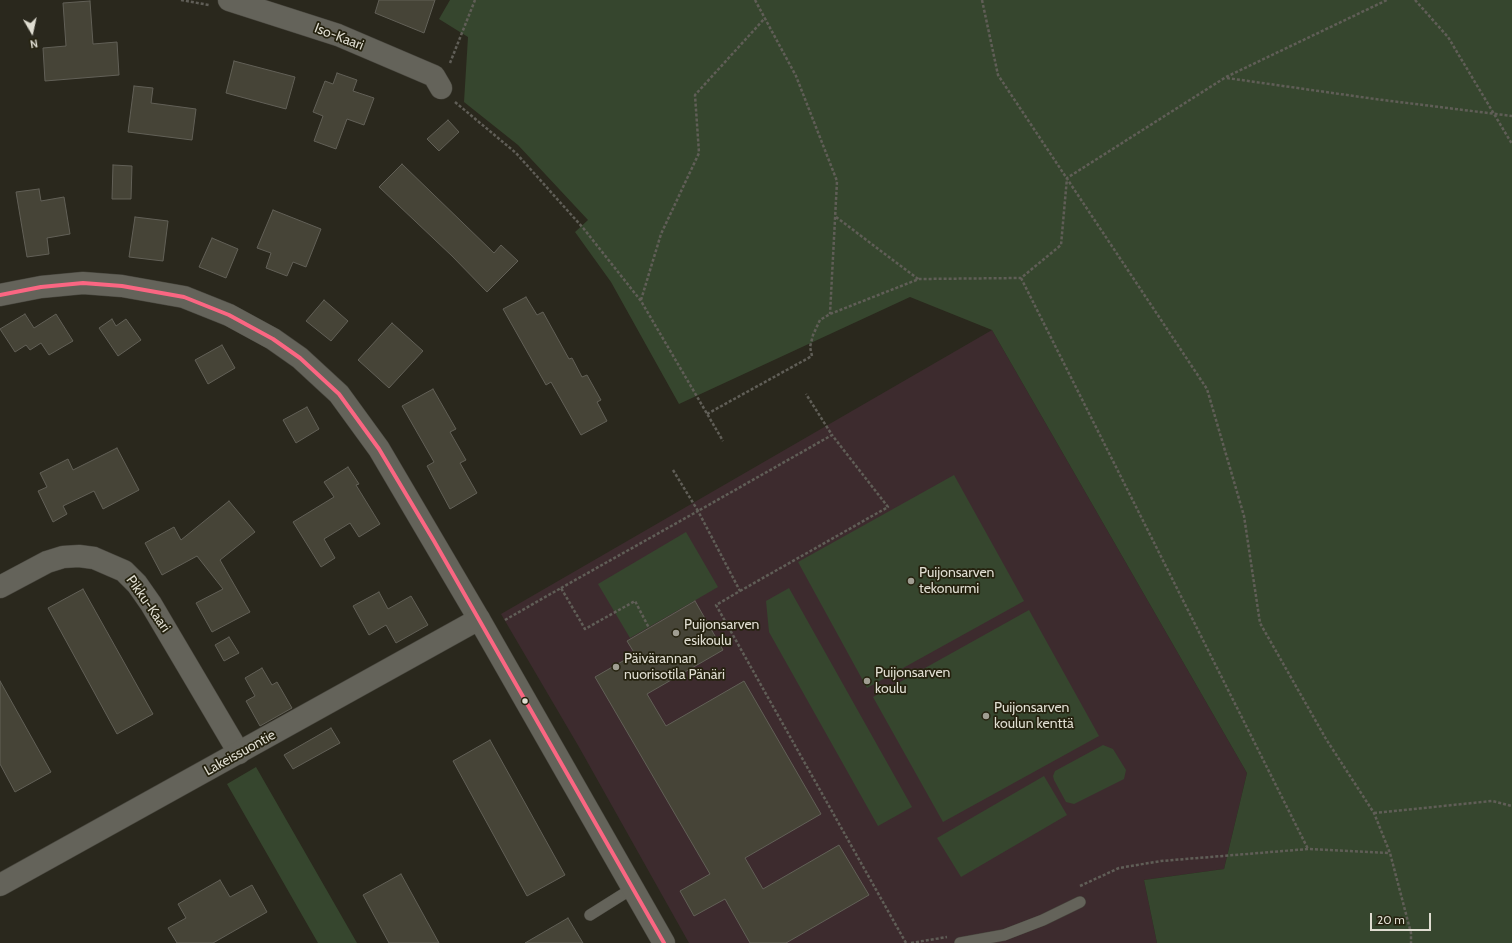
<!DOCTYPE html>
<html>
<head>
<meta charset="utf-8">
<style>
  body { margin:0 }
  #map { position:relative; width:1512px; height:943px; overflow:hidden; background:#2a281d; font-family:Cabin,sans-serif }
  canvas { display:block }
  .north { position:absolute; left:12px; top:12px; width:40px; height:40px; -webkit-text-stroke:3px #25220f; paint-order:stroke; rotate:171deg; font-size:11px; font-weight:700; line-height:16px; text-align:center; color:#dfddd1 }
  .north::after { content:''; display:block; margin:auto; width:14px; height:18px; background:#dfddd1; clip-path:polygon(50% 0,100% 100%,50% 72%,0 100%) }
  .scale { position:absolute; left:1370px; top:913px; width:61px; height:18px; box-sizing:border-box; border:2px solid #dfddd1; border-top:0; padding-left:5px; font-size:12px; line-height:14px; white-space:nowrap; color:#dfddd1; -webkit-text-stroke:3px #25220f; paint-order:stroke }
</style>
</head>
<body>
<div id="map">
<canvas width="1512" height="943"></canvas>
<div class="north">N</div>
<div class="scale">20 m</div>
</div>
<script>
const g = document.querySelector('canvas').getContext('2d');
g.lineJoin = 'round';
function fill(path, color) {
  g.fillStyle = color;
  g.fill(path, 'evenodd');
}
function poly(rows) {
  const path = new Path2D();
  for (const r of rows) {
    path.moveTo(r[0], r[1]);
    for (let i = 2; i < r.length; i += 2) path.lineTo(r[i], r[i + 1]);
  }
  return path;
}
function trace(path, color, width, dash) {
  g.strokeStyle = color;
  g.lineWidth = width;
  g.lineCap = dash ? 'butt' : 'round';
  g.setLineDash(dash || []);
  g.stroke(path);
}
function drawText(font, color, halo, rows, align = 'center') {
  g.font = font + ' Cabin,sans-serif';
  g.lineWidth = 3.5;
  g.setLineDash([]);
  g.textBaseline = 'middle';
  g.strokeStyle = halo;
  g.fillStyle = color;
  for (const [text, x, y, turn = 0] of rows) {
    g.save();
    g.translate(x, y);
    g.rotate((+turn || 0) * Math.PI / 180);
    g.textAlign = isNaN(turn) ? turn : align;
    if (halo) g.strokeText(text, 0, 0);
    g.fillText(text, 0, 0);
    g.restore();
  }
}
fill(poly([
  [992,330,1247,773,1224,869,1144,880,1157,943,689,943,579,747,501,614]
]), '#3d2b2e');
fill(poly([
  [450,0,1512,0,1512,943,1157,943,1144,880,1224,869,1247,773,992,330,910,297,679,404,611,282,575,232,588,220,518,145,464,102,468,37,439,19],
  [954,475,1024,601,867,688,798,562],
  [686,532,718,587,630,638,598,584],
  [789,588,912,807,878,826,769,632,766,601],
  [1029,610,1099,736,943,822,873,697],
  [1103,745,1113,749,1126,770,1124,779,1074,804,1066,802,1054,780,1053,776,1055,771],
  [256,767,357,943,318,943,227,784],
  [1044,776,1067,815,961,877,937,838]
]), '#36462e');
const building = poly([
  [379,0,435,0,424,33,375,13,379,0],
  [90,1,93,44,117,42,119,75,45,81,43,48,66,46,63,3,90,1],
  [234,61,295,77,286,109,226,93,234,61],
  [337,73,357,80,353,91,374,98,364,125,347,119,336,149,314,141,323,116,313,112,325,81,333,84,337,73],
  [134,86,153,88,151,103,196,109,192,140,128,132,134,86],
  [448,120,459,132,439,151,427,139,448,120],
  [402,164,494,253,501,245,518,261,487,292,452,256,379,187,402,164],
  [113,165,132,166,131,199,112,199,113,165],
  [39,189,41,201,64,197,70,234,47,238,49,254,27,257,16,192,39,189],
  [273,210,321,229,306,267,293,262,287,276,266,268,271,253,257,248,273,210],
  [135,217,168,221,163,261,129,257,135,217],
  [212,238,238,249,226,278,199,267,212,238],
  [526,297,537,315,543,312,569,359,572,358,582,377,587,375,601,400,597,402,607,421,581,435,551,382,546,385,503,309,526,297],
  [324,300,348,321,331,341,306,321,324,300],
  [25,314,34,328,56,314,73,341,49,355,41,343,30,350,26,345,15,352,0,329,25,314],
  [112,319,116,326,126,319,141,340,118,356,99,328,112,319],
  [392,323,423,351,389,388,358,360,392,323],
  [222,345,235,368,208,384,195,360,222,345],
  [433,389,456,429,450,432,466,460,460,463,477,493,450,509,427,466,434,462,402,406,433,389],
  [307,407,319,429,296,443,283,420,307,407],
  [117,448,139,490,103,509,94,491,63,506,67,514,53,522,38,491,47,487,40,473,68,459,73,470,117,448],
  [348,467,359,484,356,485,380,524,359,537,350,523,324,539,335,558,321,567,293,522,334,497,324,482,348,467],
  [229,501,255,532,220,560,250,612,212,632,196,603,223,589,197,556,162,575,145,543,174,527,181,540,229,501],
  [83,589,153,714,117,734,48,608,83,589],
  [379,592,388,609,411,596,428,625,396,643,386,625,369,635,353,606,379,592],
  [695,601,723,650,647,694,666,726,744,681,821,814,745,858,763,889,839,845,869,895,786,943,750,943,725,899,694,916,680,891,710,874,595,677,635,654,627,641,695,601],
  [229,637,239,653,224,661,215,645,229,637],
  [262,668,272,685,277,682,292,708,260,726,246,701,255,696,245,678,262,668],
  [0,681,51,772,15,792,0,764,0,681],
  [331,728,340,743,293,769,284,755,331,728],
  [490,740,565,875,527,896,453,761,490,740],
  [401,874,439,943,389,943,363,895,401,874],
  [220,880,230,897,252,885,267,912,213,943,177,943,168,928,186,918,178,904,220,880],
  [568,918,583,943,525,943,568,918]
]);
fill(building, '#464437');
trace(building, '#626057', 1);
const lane = poly([
  [590,915,633,888],
  [960,943,1004,935,1043,920,1080,902]
]);
const street = poly([
  [229,0,338,35,434,76,441,88],
  [0,295,41,287,83,283,122,286,184,297,229,315,273,339,300,358,339,394,379,449,479,619],
  [0,587,47,562,63,557,79,556,94,558,124,571,137,584,151,604,239,753]
]);
const secondary = poly([
  [0,885,479,619,664,943]
]);
trace(lane, '#47453d', 12);
trace(street, '#47453d', 23);
trace(secondary, '#47453d', 23);
trace(poly([
  [181,0,209,5],
  [755,0,796,76,837,181,830,314],
  [982,0,998,75,1207,389,1244,516,1260,623,1326,739,1374,813,1390,853,1411,933,1411,943],
  [1415,0,1448,37,1512,144],
  [450,63,475,0],
  [1227,78,1375,99,1512,116],
  [455,102,516,153,584,229,641,301,723,441],
  [836,217,918,279],
  [1021,278,1308,849],
  [641,300,661,234,699,153,695,95,765,18],
  [707,414,812,356,810,347,813,335,820,320,830,314,919,279,1021,278,1061,245,1067,178,1226,77,1387,0],
  [673,470,698,511,832,435,806,394],
  [561,588,698,511,740,591,716,605,906,943],
  [740,591,888,507,832,435],
  [505,620,561,588,585,629,635,601,649,628],
  [1374,813,1492,801,1512,806],
  [1080,886,1119,868,1161,861,1308,849,1390,853],
  [911,943,947,937]
]), '#605e57', 2.5, [3, 2]);
trace(lane, '#64635a', 11);
trace(street, '#64635a', 22);
trace(secondary, '#64635a', 22);
trace(poly([
  [0,295,41,287,83,283,122,286,184,297,229,315,273,339,300,358,339,394,379,449,434,541,664,943]
]), '#fa6682', 4);
for (const [x, y, r, color] of [
  [911,581,4,"#a09e92"],
  [676,633,4,"#a09e92"],
  [616,667,4,"#a09e92"],
  [867,681,4,"#a09e92"],
  [525,701,3.5,"#dfddd1"],
  [986,716,4,"#a09e92"]
]) {
  const dot = new Path2D();
  dot.arc(x, y, r, 0, 2 * Math.PI);
  g.fillStyle = color;
  g.fill(dot);
  trace(dot, '#25220f', 1.5);
}
drawText('14px', '#dfddd1', '#25220f', [
  ["Iso-Kaari",339,37,21],
  ["Pikku-Kaari",148,604,55],
  ["Lakeissuontie",240,753,-29]
]);
drawText('14px', '#dfddd1', '#25220f', [
  ["Puijonsarven",919,573],
  ["tekonurmi",919,589],
  ["Puijonsarven",684,625],
  ["esikoulu",684,641],
  ["Päivärannan",624,659],
  ["nuorisotila Pänäri",624,675],
  ["Puijonsarven",875,673],
  ["koulu",875,689],
  ["Puijonsarven",994,708],
  ["koulun kenttä",994,724]
], 'left');
</script>
</body>
</html>
